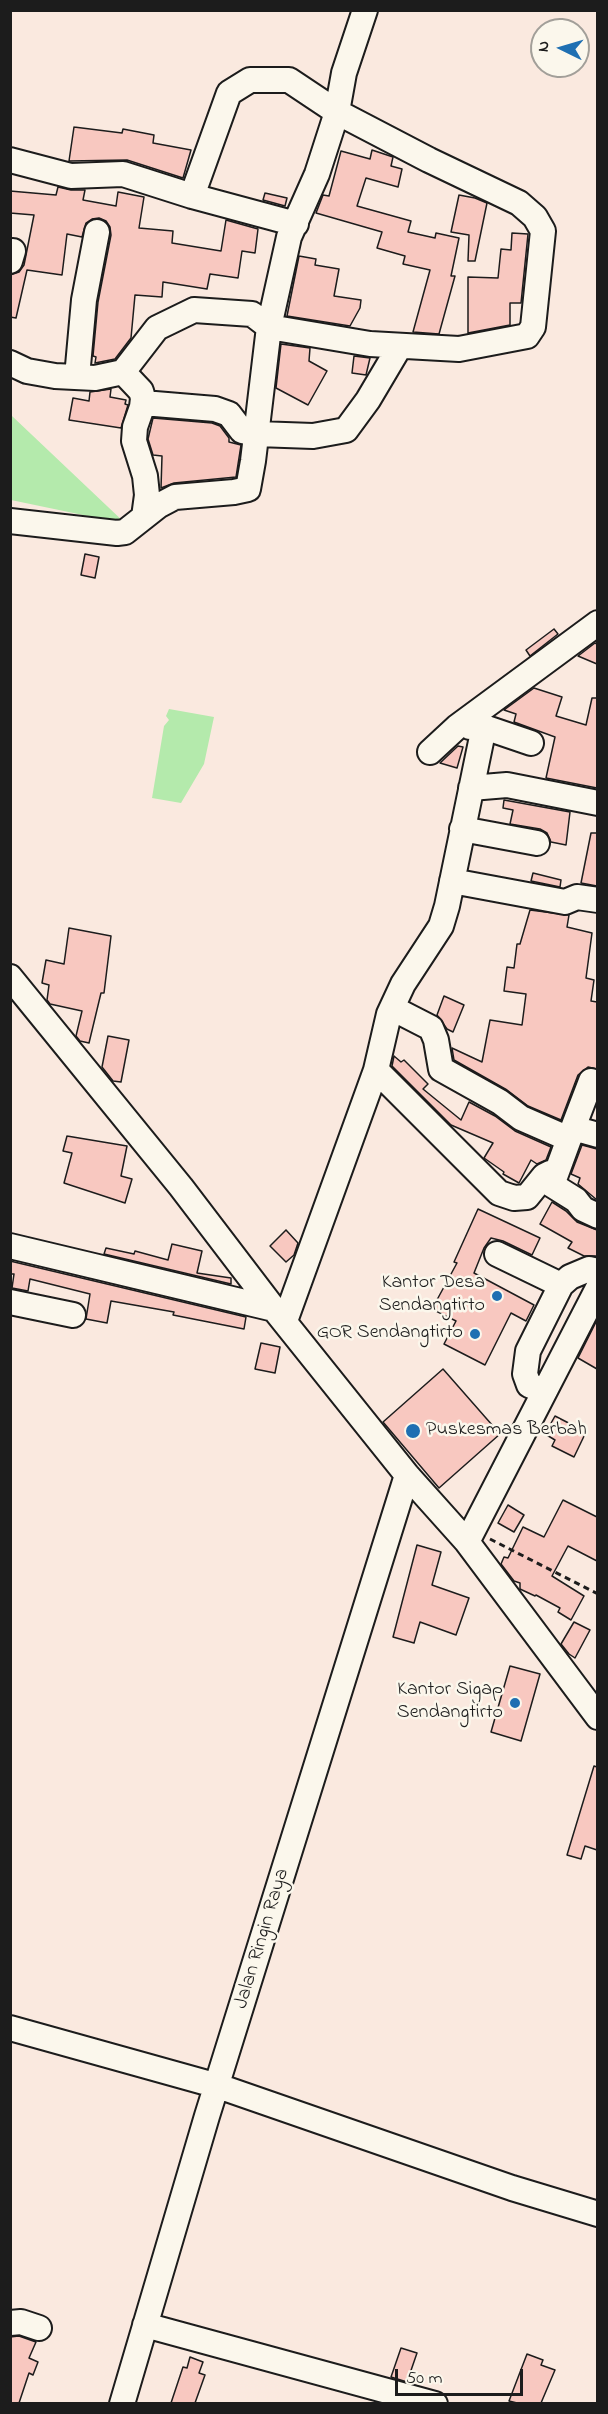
<!DOCTYPE html>
<html>
<head>
<meta charset="utf-8">
<style>
  body { margin:0 }
  #map { position:relative; width:608px; height:2414px; overflow:hidden; background:#fae9df; font-family:"Indie Flower",sans-serif }
  canvas { display:block }
  .frame { position:absolute; inset:0; border:12px solid #1c1c1c; pointer-events:none }
  .north { position:absolute; left:530px; top:18px; width:60px; height:60px; box-sizing:border-box; background:#fbf7ec; border:2px solid #a29f99; border-radius:50%; rotate:275deg; font-size:16px; font-weight:700; line-height:24px; text-align:center; color:#1c1c1c }
  .north::after { content:''; display:block; margin:auto; width:21px; height:27px; background:#1f6fb2; clip-path:polygon(50% 0,100% 100%,50% 72%,0 100%) }
  .scale { position:absolute; left:395px; top:2369px; width:128px; height:27px; box-sizing:border-box; border:3px solid #1c1c1c; border-top:0; padding-left:8px; font-size:18px; line-height:21px; white-space:nowrap; color:#1c1c1c; -webkit-text-stroke:4px #fbf7ec; paint-order:stroke }
</style>
</head>
<body>
<div id="map">
<canvas width="608" height="2414"></canvas>
<div class="frame"></div>
<div class="north">N</div>
<div class="scale">50 m</div>
</div>
<script>
const g = document.querySelector('canvas').getContext('2d');
g.lineJoin = 'round';
function fill(path, color) {
  g.fillStyle = color;
  g.fill(path, 'evenodd');
}
function poly(rows) {
  const path = new Path2D();
  for (const r of rows) {
    path.moveTo(r[0], r[1]);
    for (let i = 2; i < r.length; i += 2) path.lineTo(r[i], r[i + 1]);
  }
  return path;
}
function trace(path, color, width, dash) {
  g.strokeStyle = color;
  g.lineWidth = width;
  g.lineCap = dash ? 'butt' : 'round';
  g.setLineDash(dash || []);
  g.stroke(path);
}
function drawText(font, color, halo, rows, align = 'center') {
  g.font = font + ' "Indie Flower",sans-serif';
  g.lineWidth = 5;
  g.setLineDash([]);
  g.textBaseline = 'middle';
  g.strokeStyle = halo;
  g.fillStyle = color;
  for (const [text, x, y, turn = 0] of rows) {
    g.save();
    g.translate(x, y);
    g.rotate((+turn || 0) * Math.PI / 180);
    g.textAlign = isNaN(turn) ? turn : align;
    if (halo) g.strokeText(text, 0, 0);
    g.fillText(text, 0, 0);
    g.restore();
  }
}
fill(poly([
  [12,416,126,524,11,500],
  [169,709,214,717,204,764,181,803,152,798,164,726,169,720,166,716]
]), '#b4eaac');
const building = poly([
  [74,127,122,133,123,129,154,135,153,143,191,150,183,178,127,160,69,161,74,127],
  [372,150,393,157,391,166,402,169,398,187,366,178,357,206,411,221,408,232,435,238,436,233,459,238,451,276,455,276,439,334,413,332,430,270,403,264,405,256,377,248,382,232,316,213,323,195,329,196,341,151,370,159,372,150],
  [58,187,71,190,85,190,83,200,116,206,118,192,144,197,139,228,173,231,172,243,221,251,226,220,258,229,255,253,242,251,238,278,210,274,207,289,163,282,162,297,135,295,131,338,115,359,95,363,96,357,93,356,98,302,111,235,110,227,106,221,99,218,92,219,86,223,82,237,67,234,62,275,27,270,16,318,10,317,10,275,19,272,24,265,34,215,10,213,10,191,56,195,58,187],
  [265,193,287,198,285,206,263,200,265,193],
  [459,195,475,198,487,203,475,261,468,261,469,235,451,232,459,195],
  [512,233,528,234,521,303,510,303,510,325,468,333,468,277,498,278,501,249,511,250,512,233],
  [299,256,316,259,315,265,339,269,334,296,361,300,360,308,350,326,287,316,299,256],
  [281,344,310,348,309,361,327,371,308,405,276,388,281,344],
  [354,356,370,358,366,375,352,373,354,356],
  [111,389,110,397,126,400,125,404,128,405,121,428,69,420,73,398,89,401,90,392,111,389],
  [153,418,212,423,220,426,229,438,229,442,241,445,236,477,174,483,161,488,162,456,153,455,148,439,153,418],
  [85,554,99,557,95,578,81,575,85,554],
  [554,629,558,634,530,656,526,650,554,629],
  [595,643,597,644,597,664,578,656,595,643],
  [534,688,562,697,556,716,586,725,592,698,597,698,597,788,546,778,555,737,514,722,516,714,504,710,534,688],
  [458,746,463,747,457,768,440,763,458,746],
  [504,800,570,812,566,845,551,842,547,833,540,829,510,824,513,810,503,808,504,800],
  [591,833,597,833,597,886,581,883,591,833],
  [533,873,561,880,560,887,531,881,533,873],
  [530,910,569,915,567,927,592,933,586,978,594,980,591,1001,597,1002,597,1069,588,1067,578,1075,561,1120,528,1106,507,1090,454,1060,452,1048,482,1062,490,1020,522,1025,526,994,504,991,507,967,514,968,517,944,520,944,530,910],
  [69,928,111,936,104,993,101,993,89,1043,80,1041,76,1036,82,1011,50,1004,47,1000,49,985,42,983,46,960,64,964,69,928],
  [444,996,464,1005,453,1032,447,1029,437,1015,444,996],
  [108,1036,129,1040,121,1082,113,1081,102,1067,108,1036],
  [394,1056,401,1062,404,1060,428,1084,423,1089,461,1120,469,1102,495,1116,515,1131,551,1147,546,1160,537,1164,531,1160,519,1183,503,1174,504,1172,484,1158,493,1143,451,1125,392,1066,394,1056],
  [67,1136,127,1146,121,1176,132,1179,125,1203,64,1183,72,1153,63,1151,67,1136],
  [582,1145,597,1149,597,1200,578,1184,580,1178,571,1174,582,1145],
  [552,1202,566,1211,577,1222,597,1230,597,1256,584,1256,568,1248,572,1242,540,1224,552,1202],
  [478,1209,540,1238,532,1255,503,1241,491,1238,484,1248,474,1273,534,1305,526,1321,511,1313,485,1365,444,1344,456,1321,432,1309,457,1263,454,1262,478,1209],
  [286,1230,298,1243,294,1255,286,1262,270,1246,286,1230],
  [172,1244,202,1251,197,1273,231,1278,231,1284,104,1254,106,1248,134,1254,135,1251,168,1260,172,1244],
  [10,1261,246,1317,244,1329,173,1315,174,1312,111,1301,107,1323,86,1319,90,1294,30,1279,28,1291,12,1288,14,1274,10,1274,10,1261],
  [597,1320,597,1369,578,1358,597,1320],
  [261,1343,280,1347,275,1373,255,1369,261,1343],
  [443,1369,500,1434,439,1488,383,1422,443,1369],
  [555,1416,586,1432,574,1457,552,1446,555,1440,545,1434,555,1416],
  [563,1500,597,1517,597,1561,568,1546,552,1576,584,1596,571,1620,558,1612,560,1608,536,1595,535,1596,520,1589,520,1583,514,1581,501,1564,504,1557,508,1558,523,1527,544,1537,563,1500],
  [508,1505,524,1515,514,1532,498,1523,508,1505],
  [417,1545,441,1552,432,1585,469,1598,456,1635,420,1622,414,1643,393,1637,417,1545],
  [574,1622,590,1630,575,1658,569,1654,561,1644,574,1622],
  [510,1666,540,1674,521,1741,491,1732,510,1666],
  [594,1766,597,1767,597,1850,585,1846,581,1859,567,1855,594,1766],
  [19,2336,36,2342,29,2358,38,2362,33,2375,29,2373,19,2403,10,2403,10,2337,19,2336],
  [401,2348,417,2353,407,2382,391,2377,401,2348],
  [527,2354,543,2360,541,2365,555,2370,541,2403,517,2403,509,2401,527,2354],
  [190,2357,203,2362,199,2373,205,2375,195,2403,171,2403,183,2367,187,2368,190,2357]
]);
fill(building, '#f8c8c0');
trace(building, '#1c1c1c', 1.5);
const minor = poly([
  [10,160,71,176,123,174,192,196,296,224],
  [10,261,13,251],
  [10,363,27,371,55,376,95,378,123,372,157,328,194,310,252,314,269,327,370,344,459,349,527,336,533,327,543,231,535,217,519,203,429,160,337,112,289,80,250,80,229,93,192,196],
  [123,372,141,391,143,398,142,407,135,427,134,441,145,476,147,495,144,517],
  [77,377,84,300,97,232],
  [143,403,215,409,229,414,242,431,257,434,313,436,346,430,368,400,400,346],
  [10,521,117,533,125,532,158,506,175,497,234,492,248,489,253,461,269,327,289,237,317,174,337,112,344,73,365,10],
  [470,727,484,727,531,743],
  [430,752,457,727,598,623],
  [471,788,507,785,598,803],
  [462,829,537,843],
  [452,881,565,902,577,897,598,900],
  [10,977,181,1187,274,1309,407,1475,467,1542,598,1717],
  [392,1008,431,1028,436,1040,441,1069,500,1102,521,1118,569,1139],
  [376,1070,499,1193,514,1198,527,1197,544,1176,550,1173,555,1175],
  [591,1081,573,1128,598,1135],
  [573,1128,552,1185,576,1200,583,1209,598,1216],
  [10,1246,274,1309],
  [497,1254,561,1285],
  [10,1302,73,1315],
  [285,1321,376,1070,389,1014,403,984,441,926,447,906,484,727],
  [544,1391,529,1385,525,1374,528,1351,561,1285,570,1277,589,1269,598,1271],
  [467,1542,598,1288],
  [10,2028,218,2086,512,2188,598,2214],
  [10,2323,21,2322,39,2328],
  [145,2325,435,2404],
  [122,2404,207,2116,407,1475]
]);
trace(minor, '#1c1c1c', 28);
trace(poly([
  [490,1539,598,1594]
]), '#1c1c1c', 3, [6, 4.5]);
trace(minor, '#fbf7ec', 24);
for (const [x, y, r, color] of [
  [497,1296,6,"#1f6fb2"],
  [475,1334,6,"#1f6fb2"],
  [413,1431,8,"#1f6fb2"],
  [515,1703,6,"#1f6fb2"]
]) {
  const dot = new Path2D();
  dot.arc(x, y, r, 0, 2 * Math.PI);
  g.fillStyle = color;
  g.fill(dot);
  trace(dot, '#fbf7ec', 2);
}
drawText('20px', '#1c1c1c', '#fbf7ec', [
  ["Kantor Desa",485,1284],
  ["Sendangtirto",485,1307],
  ["GOR Sendangtirto",463,1334],
  ["Puskesmas Berbah",426,1431,"left"],
  ["Kantor Sigap",503,1691],
  ["Sendangtirto",503,1714]
], 'right');
drawText('20px', '#1c1c1c', '#fbf7ec', [
  ["Jalan Ringin Raya",263,1939,-73]
]);
</script>
</body>
</html>
